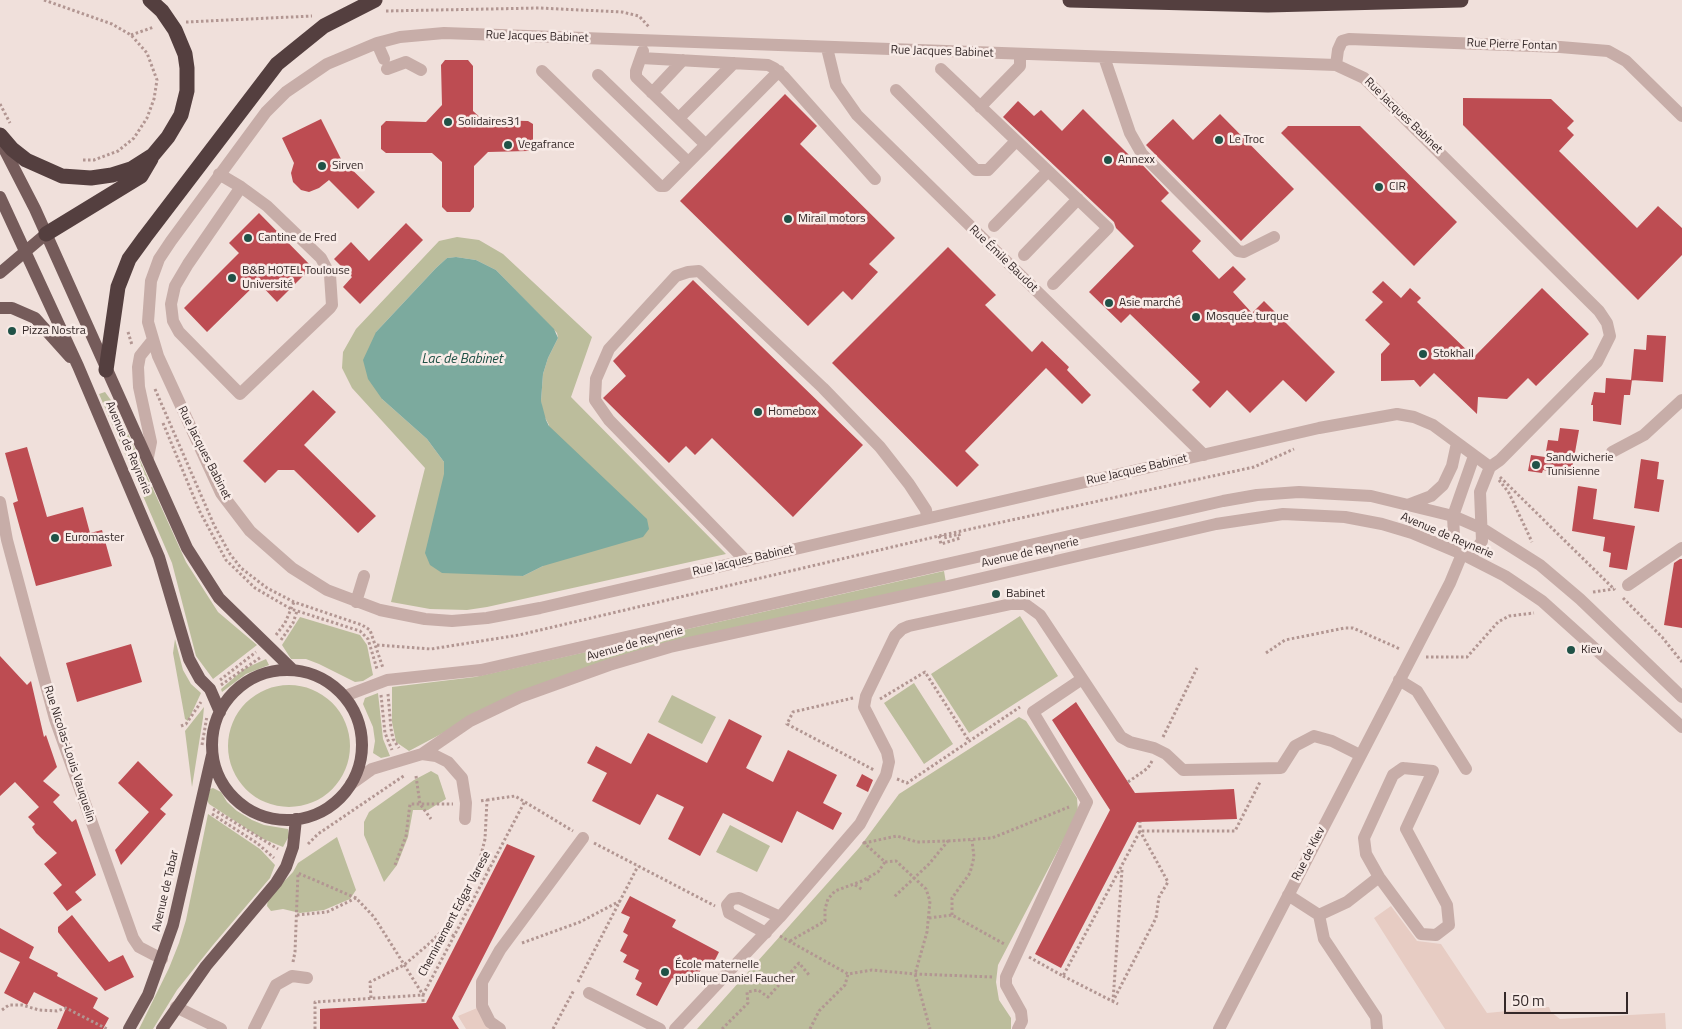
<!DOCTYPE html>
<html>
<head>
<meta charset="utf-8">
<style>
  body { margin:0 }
  #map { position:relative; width:1682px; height:1029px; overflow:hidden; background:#f0e0db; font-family:"Titillium Web",sans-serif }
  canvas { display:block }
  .scale { position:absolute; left:1504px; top:992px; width:124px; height:22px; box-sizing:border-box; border:2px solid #342828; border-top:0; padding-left:6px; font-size:15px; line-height:18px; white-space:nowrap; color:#342828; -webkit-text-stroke:4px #f8ebe7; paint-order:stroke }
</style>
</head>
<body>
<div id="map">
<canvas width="1682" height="1029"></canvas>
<div class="scale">50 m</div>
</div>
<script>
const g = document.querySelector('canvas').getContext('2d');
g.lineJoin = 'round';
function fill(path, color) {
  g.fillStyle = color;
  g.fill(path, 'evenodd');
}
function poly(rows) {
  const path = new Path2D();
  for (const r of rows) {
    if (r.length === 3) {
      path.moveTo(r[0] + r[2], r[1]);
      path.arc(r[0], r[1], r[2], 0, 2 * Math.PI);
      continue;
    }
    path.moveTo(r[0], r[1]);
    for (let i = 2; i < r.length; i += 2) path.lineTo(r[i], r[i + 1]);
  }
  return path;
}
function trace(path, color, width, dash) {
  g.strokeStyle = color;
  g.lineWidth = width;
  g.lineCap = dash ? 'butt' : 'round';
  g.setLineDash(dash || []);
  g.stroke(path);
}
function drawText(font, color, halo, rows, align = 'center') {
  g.font = font + ' "Titillium Web",sans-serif';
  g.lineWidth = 5;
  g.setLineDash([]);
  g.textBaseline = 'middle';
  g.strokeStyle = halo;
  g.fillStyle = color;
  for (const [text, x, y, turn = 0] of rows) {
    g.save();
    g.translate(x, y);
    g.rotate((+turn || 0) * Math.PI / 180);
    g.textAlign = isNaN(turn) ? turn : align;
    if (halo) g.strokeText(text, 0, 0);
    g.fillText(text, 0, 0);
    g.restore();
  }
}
fill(poly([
  [457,237,479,240,503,254,592,337,571,397,726,554,487,607,467,610,430,609,391,602,425,468,352,388,342,368,343,352,356,329,439,241],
  [456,257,476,260,496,270,557,333,558,338,548,358,543,374,541,401,542,412,549,425,543,566,523,576,515,575,444,474,444,462,427,439,382,399,376,332,436,268,447,258],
  [105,392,116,407,186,562,218,612,257,645,213,679,196,656,172,563,99,394],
  [944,571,946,583,685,641,460,724,409,751,396,742,392,722,392,687,475,677],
  [1020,616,1058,676,969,733,931,674],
  [300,617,360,635,367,645,373,675,363,681,355,682,319,664,306,659,291,659,282,645],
  [175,639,183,670,191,684,201,693,188,721,185,719,173,653],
  [266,659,269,665,246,674,222,692,221,689,244,669],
  [914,683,953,744,924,764,884,703],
  [289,746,61],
  [378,693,383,739,390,756,381,758,373,753,375,741,373,727,363,704,365,698],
  [672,695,716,717,702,744,658,722],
  [204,707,203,718,192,787,185,731],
  [1019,717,1026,721,1077,798,1078,812,998,965,996,982,999,1000,1011,1018,1011,1029,697,1029,859,848,899,794],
  [431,771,438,775,446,799,428,810,413,810,408,837,397,865,384,882,364,835,364,822,369,812,414,780],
  [213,788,221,792,227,802,237,811,252,820,264,825,288,829,289,836,283,847,261,838,209,804,207,800,210,789],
  [208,814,260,849,275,865,270,878,213,945,177,990,153,1029,139,1029,169,968,179,943,186,920],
  [730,825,770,846,757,872,716,852],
  [337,837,356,890,350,899,324,910,300,913,283,909,271,911,267,906,268,898,293,872,298,863]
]), '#bcbd9c');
fill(poly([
  [1391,906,1417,941,1441,944,1487,1013,1549,1007,1551,1012,1560,1019,1665,1013,1666,1029,1445,1029,1374,918],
  [482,1006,500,1029,466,1029,458,1016]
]), '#e7ccc3');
fill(poly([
  [456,257,476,260,496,270,554,329,558,338,548,358,543,374,541,401,546,420,549,426,647,519,649,529,643,537,543,566,523,576,442,573,430,565,425,553,444,474,444,462,427,439,382,399,368,379,363,360,376,332,436,268,447,258]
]), '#7caa9e');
fill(poly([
  [445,60,468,60,473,66,473,111,483,120,528,121,533,124,533,146,528,151,488,152,474,166,474,207,470,212,447,212,442,207,442,162,432,153,386,153,381,149,381,126,386,121,426,122,442,105,441,65],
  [785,94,817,126,800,144,895,238,869,264,878,272,852,300,843,291,808,326,680,201],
  [1463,98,1551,99,1574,121,1567,128,1574,135,1559,151,1637,228,1658,206,1682,228,1682,255,1638,300,1463,125],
  [1018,101,1034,116,1041,110,1062,131,1083,109,1132,158,1134,156,1169,193,1161,201,1201,241,1192,251,1219,279,1233,266,1246,279,1233,292,1252,313,1264,301,1335,372,1306,402,1283,380,1250,413,1227,390,1210,408,1192,390,1200,382,1130,314,1121,323,1089,292,1134,246,1116,228,1114,222,1003,117],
  [1220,114,1294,189,1241,241,1146,145,1173,119,1193,140],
  [321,119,341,159,375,192,358,209,329,180,319,188,309,192,301,190,293,182,291,173,294,163,282,138],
  [1288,126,1360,126,1457,222,1414,266,1281,133],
  [259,213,312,267,277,302,258,282,207,332,184,308,239,253,229,243],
  [406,223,423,240,360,304,343,287,352,277,334,259,351,242,369,261],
  [948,247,996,295,985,305,1032,352,1042,341,1069,367,1067,370,1091,395,1082,404,1046,368,965,451,979,465,957,487,832,363],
  [693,280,863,445,793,517,712,438,695,455,686,446,669,463,603,398,626,376,613,361],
  [1383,281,1401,298,1410,288,1421,298,1417,302,1474,357,1542,288,1589,334,1536,386,1528,378,1507,399,1478,397,1477,414,1434,373,1420,387,1414,380,1381,381,1381,354,1390,344,1365,320,1383,302,1372,292],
  [1647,335,1666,336,1663,382,1631,380,1634,349,1646,350],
  [1606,378,1632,380,1630,395,1624,395,1621,425,1593,421,1593,405,1591,405,1594,392,1605,393],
  [313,390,336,412,304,445,376,516,358,533,294,470,278,470,265,483,243,461],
  [1560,428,1579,430,1571,475,1543,470,1542,473,1528,471,1531,455,1545,457,1548,440,1558,441],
  [27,447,47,517,83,507,90,533,102,530,112,566,36,586,13,503,18,501,5,453],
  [1641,459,1659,462,1657,479,1664,480,1659,512,1634,508],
  [1578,486,1597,489,1593,519,1635,526,1627,570,1609,567,1611,553,1603,551,1605,537,1572,531],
  [1680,559,1682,559,1682,628,1664,625,1674,563],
  [131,644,142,682,77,702,66,663],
  [0,656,27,685,31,681,44,737,46,735,57,767,43,781,60,795,53,802,72,822,76,819,96,875,75,892,82,900,67,911,53,893,62,885,44,864,57,853,36,833,32,827,35,824,28,817,39,807,15,782,0,796],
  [1076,702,1135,793,1234,789,1237,819,1137,822,1061,968,1035,954,1110,810,1052,720],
  [729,719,762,736,746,768,773,782,788,750,837,775,823,803,842,813,833,830,797,811,782,843,723,813,700,856,668,839,684,807,657,794,640,825,592,801,607,773,587,763,596,746,631,764,648,733,707,763],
  [138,761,173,795,160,809,166,814,121,865,115,850,149,812,118,783],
  [862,774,873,780,868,792,856,786],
  [507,844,535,856,452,1018,459,1029,320,1029,320,1009,426,1003],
  [630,896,676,920,672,927,719,952,711,968,704,964,695,980,687,976,683,984,672,978,657,1006,636,995,642,983,635,979,639,970,623,962,627,955,620,951,628,935,623,932,630,917,621,913],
  [72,915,109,962,123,955,134,977,105,991,58,932,58,927],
  [0,928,34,947,29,958,58,973,57,976,98,998,93,1008,109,1018,103,1029,57,1029,66,1008,34,992,27,1005,4,993,20,962,0,952]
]), '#bd4c52');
trace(poly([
  [44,0,112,24,131,35,147,53,157,80,154,99,147,118,134,138,118,151,94,160,81,160],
  [386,11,539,8,622,12,639,16,649,27],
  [186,22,312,16],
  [131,35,154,27],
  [0,104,10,123],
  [128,332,132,345],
  [155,389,214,525,230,554,241,568,267,588,294,602,362,625,370,630,383,668],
  [163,423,200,512,226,560,255,588,291,609,360,631,368,639,377,669],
  [1500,477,1615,590],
  [1499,480,1509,493,1532,542],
  [939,536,941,544,960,538,959,534,944,538,943,535],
  [1593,592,1614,589],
  [1623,598,1662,637,1682,662],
  [276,635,285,623,294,602],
  [281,640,293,623,297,611],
  [377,645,431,649,519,635,943,535,1231,472,1254,467,1294,449],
  [1266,653,1285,640,1345,628,1353,628,1400,649],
  [1426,657,1467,657,1498,622,1509,616,1534,613],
  [220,680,256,652],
  [221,685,261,657],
  [388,694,391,729,393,739,399,748],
  [381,695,385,733,392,750],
  [853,698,793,712,787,724,874,770],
  [880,699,925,672,969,741],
  [181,726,186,724,201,702],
  [1163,737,1197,668],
  [202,745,207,716],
  [416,776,420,804,431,819],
  [897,779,907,783,1020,707],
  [1128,782,1148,768,1152,761],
  [487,800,515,796,573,831],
  [213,809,278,849],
  [212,814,257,843,274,858],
  [948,841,992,838,1069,807],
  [594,843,715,906],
  [864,843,897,836,917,842,948,841,929,864,894,897],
  [308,844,318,834,405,775],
  [885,862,896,861,926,889,930,901,927,932,915,974,930,1029],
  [479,863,489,869],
  [395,865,406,836,410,804,453,804],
  [1122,870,1113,1001,1156,918,1159,897,1168,882,1140,831,1140,822],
  [867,879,871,882],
  [855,885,863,890],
  [297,915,327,912,356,898],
  [952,915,952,898,970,873,974,857,972,840],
  [929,918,952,915,1006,945],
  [443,930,454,936],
  [780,936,848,974,872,970,915,974,993,977],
  [790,941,825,921,825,909,828,899,835,891,862,881,878,872,885,862,862,841],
  [522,943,580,922,620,901],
  [1029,957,1063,976,1140,831,1235,831,1260,782],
  [293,962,295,952,298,873,356,898,374,917,395,950,423,995,423,1003],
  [1063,976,1118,1004],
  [578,982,638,866],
  [371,998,370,982,404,965,430,943,443,930,463,898,479,863,485,839,487,800,479,801],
  [2,1010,9,1005,22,1005,39,1010,57,1011,66,1008,107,1029],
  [315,1029,315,1002,423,995,525,801],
  [553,1029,574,990],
  [722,1029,748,1003,747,992,758,990,768,997,799,963,809,975],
  [810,1029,819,1011,845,985,848,974]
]), '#b29692', 3, [2.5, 2.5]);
trace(poly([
  [377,43,384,59],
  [827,48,836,85,857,115,1204,455],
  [643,51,636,71,636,77,706,145],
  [1104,57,1130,133,1142,154,1238,251,1244,252,1274,237],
  [641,58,768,65,774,68,784,77,875,179],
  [1336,65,1338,50,1342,41,1349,39,1560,47,1608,51,1626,61,1682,116],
  [387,69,406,62,421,70],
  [941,69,1108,228,1053,284],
  [542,71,660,186,665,186,779,71],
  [598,75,688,162],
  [896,90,976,170,988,170,1016,141],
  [652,93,683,60],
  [980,107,1020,66,1020,54],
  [679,118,734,63],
  [219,174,241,187,267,206,321,258,330,275,332,305,330,308,240,394,179,332,173,321,171,304,175,286,188,264,241,187],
  [994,226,1048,171],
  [1024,255,1078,199],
  [1612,452,1644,435,1682,400],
  [148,457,151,442,139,387,138,367,140,356,152,341],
  [0,502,7,540,55,719,133,938,139,947,162,959],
  [1410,504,1431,496,1443,485,1452,466,1457,443],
  [1462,554,1475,551,1482,541,1480,492,1490,467,1500,460,1597,362,1610,336,1607,323,1599,311,1364,78,1336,65,444,33,400,37,377,43,327,64,286,92,266,112,171,241,159,259,151,281,148,322,158,356,221,493,250,531,292,568,327,590,380,610,425,619,452,621,487,618,540,608,1319,428,1397,414,1414,417,1433,425,1490,467],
  [1462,554,1454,536,1453,516,1474,456],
  [746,561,609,420,595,400,596,379,609,349,676,276,688,272,699,271,823,388,880,447,909,484,926,510,927,518],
  [1628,585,1682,548],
  [356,602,364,576],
  [1399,680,1417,691,1466,769],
  [345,696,387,680,481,670,1223,501,1257,495,1299,492,1371,496,1453,516,1483,529,1540,565,1580,599,1682,697],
  [422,754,436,756,448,762,462,778,466,803,465,819],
  [1403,768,1433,771,1406,829,1447,905,1449,925,1436,935,1421,934,1379,877,1366,854,1364,838,1393,775,1403,768],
  [351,784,372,769,422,754,470,721,520,697,609,665,670,647,948,586,1216,524,1283,514,1345,517,1382,524,1412,533,1462,554,1505,576,1542,601,1682,727],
  [1288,895,1319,915,1324,939,1376,1017,1377,1029],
  [1319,915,1347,902,1379,877],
  [766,933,729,913,727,905,732,899,739,898,780,917],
  [589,993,660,1029],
  [176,1007,221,1029],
  [254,1029,276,985,292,976,307,978],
  [500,1029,490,1022,482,1006,482,982,500,950,583,838],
  [675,1029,780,917,860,824,886,775,889,762,887,752,864,707,866,696,895,636,902,629,909,626,1011,604,1025,604,1040,615,1121,737,1130,742,1154,748,1166,754,1183,770,1281,768,1295,746,1314,736,1332,741,1360,755],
  [1018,1029,1022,1021,1021,1012,1006,985,1006,977,1087,802,1033,712,1082,679],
  [1219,1029,1450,583,1462,554]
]), '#c7ada8', 12);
trace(poly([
  [0,141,35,209,187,548,219,598,293,670],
  [0,197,78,366,159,557,189,659,200,679,210,689,220,712],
  [0,273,46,234],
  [0,308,12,308,35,318,70,357],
  [287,745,75],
  [129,1029,148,995,173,925,212,755],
  [162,1029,206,966,276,883,286,867,293,847,296,819]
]), '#755b5a', 12);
trace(poly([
  [1070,0,1268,5,1461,0],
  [0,135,12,149,26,160,62,176,91,178,112,175,131,169,153,155,168,137,181,115,187,91,187,68,185,54,175,30,162,11,150,0],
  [46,234,141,176,151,159],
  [106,370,118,287,129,259,145,237,277,64,324,26,375,0]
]), '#543f3f', 15);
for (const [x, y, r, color] of [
  [448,122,5,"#205247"],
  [1219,140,5,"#205247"],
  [508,145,5,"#205247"],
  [1108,160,5,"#205247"],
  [322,166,5,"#205247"],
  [1379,187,5,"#205247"],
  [788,219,5,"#205247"],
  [248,238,5,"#205247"],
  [232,278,5,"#205247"],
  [1109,303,5,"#205247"],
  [1196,317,5,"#205247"],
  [12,331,5,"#205247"],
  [1423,354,5,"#205247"],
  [758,412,5,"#205247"],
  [1536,465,5,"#205247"],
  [55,538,5,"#205247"],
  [996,594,5,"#205247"],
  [1571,650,5,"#205247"],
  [665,972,5,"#205247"]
]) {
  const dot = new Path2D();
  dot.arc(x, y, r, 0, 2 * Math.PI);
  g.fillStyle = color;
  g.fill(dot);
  trace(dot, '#f8ebe7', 2);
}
drawText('12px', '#342828', '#f8ebe7', [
  ["Rue Jacques Babinet",537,37,2],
  ["Rue Pierre Fontan",1512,45,2],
  ["Rue Jacques Babinet",942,52,2],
  ["Rue Jacques Babinet",1403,116,44],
  ["Rue Émile Baudot",1003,259,44],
  ["Avenue de Reynerie",128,448,67],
  ["Rue Jacques Babinet",204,453,63],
  ["Rue Jacques Babinet",1137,470,-13],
  ["Avenue de Reynerie",1447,536,23],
  ["Avenue de Reynerie",1030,553,-13],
  ["Rue Jacques Babinet",743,561,-13],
  ["Avenue de Reynerie",635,644,-16],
  ["Rue Nicolas-Louis Vauquelin",69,754,72],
  ["Rue de Kiev",1309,854,-63],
  ["Avenue de Tabar",166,891,-77],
  ["Cheminement Edgar Varese",455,914,-62]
]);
drawText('12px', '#342828', '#f8ebe7', [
  ["Solidaires31",458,122],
  ["Le Troc",1229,140],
  ["Vegafrance",518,145],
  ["Annexx",1118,160],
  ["Sirven",332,166],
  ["CIR",1389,187],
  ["Mirail motors",798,219],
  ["Cantine de Fred",258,238],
  ["B&B HOTEL Toulouse",242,271],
  ["Université",242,285],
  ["Asie marché",1119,303],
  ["Mosquée turque",1206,317],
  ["Pizza Nostra",22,331],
  ["Stokhall",1433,354],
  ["Homebox",768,412],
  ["Sandwicherie",1546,458],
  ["Tunisienne",1546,472],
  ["Euromaster",65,538],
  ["Babinet",1006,594],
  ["Kiev",1581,650],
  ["École maternelle",675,965],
  ["publique Daniel Faucher",675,979]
], 'left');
drawText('italic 14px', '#205247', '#f8ebe7', [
  ["Lac de Babinet",462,360]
]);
</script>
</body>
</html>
